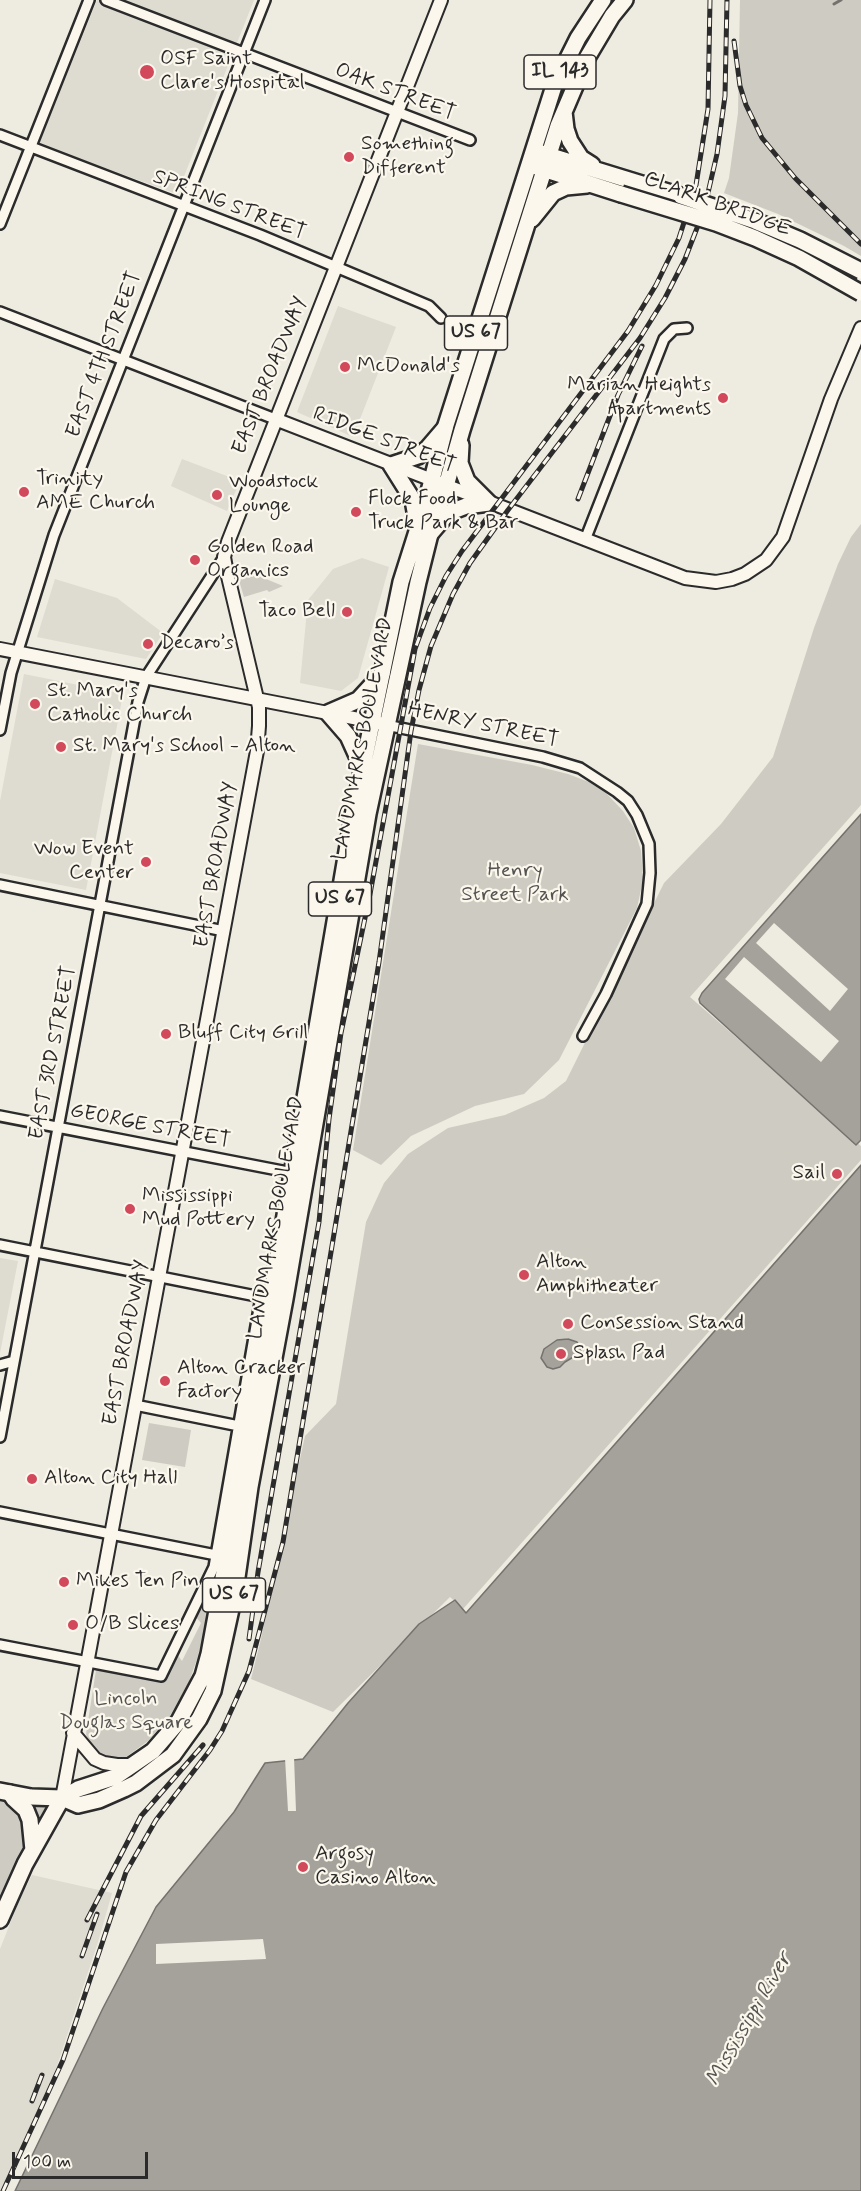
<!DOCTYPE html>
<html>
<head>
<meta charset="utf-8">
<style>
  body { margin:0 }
  #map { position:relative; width:861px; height:2191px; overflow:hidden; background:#eeebe0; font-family:Mynerve,sans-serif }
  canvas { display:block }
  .scale { position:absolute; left:12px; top:2152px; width:136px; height:27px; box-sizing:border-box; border:3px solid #2b2b2b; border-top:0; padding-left:8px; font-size:18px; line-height:21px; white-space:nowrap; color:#2b2b2b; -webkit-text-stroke:4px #fbf7ec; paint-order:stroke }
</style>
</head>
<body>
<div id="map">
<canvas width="861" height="2191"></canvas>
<div class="scale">100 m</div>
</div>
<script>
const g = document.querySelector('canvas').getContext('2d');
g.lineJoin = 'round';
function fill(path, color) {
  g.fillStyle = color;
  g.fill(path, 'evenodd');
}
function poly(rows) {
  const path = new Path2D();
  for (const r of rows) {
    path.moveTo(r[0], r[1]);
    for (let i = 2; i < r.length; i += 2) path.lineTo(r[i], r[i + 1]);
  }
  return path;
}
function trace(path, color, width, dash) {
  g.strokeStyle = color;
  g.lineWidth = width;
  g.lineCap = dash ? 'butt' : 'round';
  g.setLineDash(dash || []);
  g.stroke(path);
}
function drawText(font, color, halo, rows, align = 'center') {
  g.font = font + ' Mynerve,sans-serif';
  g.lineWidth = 4.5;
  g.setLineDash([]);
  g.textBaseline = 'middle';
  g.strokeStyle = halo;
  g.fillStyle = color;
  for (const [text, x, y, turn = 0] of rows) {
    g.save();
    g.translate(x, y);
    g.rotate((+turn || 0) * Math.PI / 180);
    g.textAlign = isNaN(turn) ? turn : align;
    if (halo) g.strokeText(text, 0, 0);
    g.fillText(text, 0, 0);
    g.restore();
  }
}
fill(poly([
  [97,0,254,0,177,194,39,144],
  [338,306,396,327,353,437,297,412],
  [182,459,240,481,227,511,171,486],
  [362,558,389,567,358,678,341,691,300,683,308,600,333,569],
  [55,579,117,598,163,633,146,659,37,637],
  [24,674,123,694,86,890,0,873,0,801],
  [0,1258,18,1261,0,1353],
  [32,1875,112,1893,98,1942,53,2078,2,2191,0,2191,0,1949,19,1901]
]), '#dedbd1');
fill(poly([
  [740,0,861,0,861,256,844,246,778,214,724,193,729,178,738,113],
  [861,524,861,805,690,997,861,1146,861,1160,463,1609,450,1597,333,1712,251,1679,260,1643,305,1436,336,1404,366,1222,384,1183,408,1154,448,1128,505,1115,544,1098,566,1081,664,883,721,824,773,757,814,628,838,564,851,537],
  [249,572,283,586,269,592,267,590,244,597,237,574],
  [418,744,532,765,568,774,589,782,606,793,623,811,634,828,641,851,643,880,637,908,559,1060,524,1094,475,1106,411,1136,381,1165,353,1150],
  [149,1423,191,1430,185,1467,142,1460],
  [217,1573,213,1601,197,1659,189,1682,170,1716,148,1741,126,1757,115,1759,96,1754,89,1746,86,1734,96,1670,163,1682,177,1654,182,1661,201,1623,195,1616],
  [0,1793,33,1800,51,1810,0,1912]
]), '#cecbc2');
const water = poly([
  [861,814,861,1140,856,1145,700,1003,699,999,702,993,861,814],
  [861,1165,861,2191,15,2191,103,2008,156,1907,234,1812,265,1763,303,1759,348,1703,419,1624,455,1600,466,1613,861,1165],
  [568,1339,577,1342,581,1349,580,1353,565,1362,560,1367,553,1369,547,1367,541,1358,544,1349,557,1340,568,1339]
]);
fill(water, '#a4a29a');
trace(water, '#74726e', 1.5);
fill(poly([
  [774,923,848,989,830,1011,756,943],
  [744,957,839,1041,821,1062,725,979],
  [294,1757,296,1811,288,1811,285,1758],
  [263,1939,266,1959,156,1964,156,1944]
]), '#eeebe0');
trace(poly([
  [834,4,841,0]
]), '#74726e', 3);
const minor = poly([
  [106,0,470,140],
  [0,135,260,235,429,306,441,318],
  [0,224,89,0],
  [0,312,275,419],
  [585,540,664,339,674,329,687,328],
  [386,725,543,757,580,768,617,792,628,801,637,815,649,844,650,873,647,904,606,994,583,1036],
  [0,730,11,673,54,535,265,0],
  [0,885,224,931],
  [0,1116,293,1173],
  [0,1245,261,1297,214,1567,161,1676,0,1645],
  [0,1365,14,1361],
  [135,1405,239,1426],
  [0,1437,138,702,146,677,224,557],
  [0,1512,216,1555]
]);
const tertiary = poly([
  [275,419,685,578,716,582,732,579,745,574,766,560,783,537,831,399,861,328],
  [0,649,379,723],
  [73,1733,95,1759,104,1763,117,1765,133,1765],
  [62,1798,257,751,259,726,259,707,226,568,224,557,228,542,441,0]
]);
const primary = poly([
  [461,445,460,463,467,481,489,503],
  [418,528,413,500,391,465,418,456,427,449,445,428],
  [430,534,448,513,466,506,489,503],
  [362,767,348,736,328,713,358,700,382,674],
  [10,1793,14,1799,26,1810,30,1820,33,1850],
  [0,1920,25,1864,62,1798]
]);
const trunk = poly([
  [564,112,566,129,570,141,581,158,592,165],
  [541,153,681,196],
  [537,167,621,194],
  [532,219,553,193,566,187,587,185],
  [0,1791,31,1797,62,1798,78,1805,99,1800,124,1789,136,1783,173,1755,199,1719,213,1691,235,1591,250,1487,285,1299,368,814,418,582,430,534,446,486,462,430,558,126,587,58,612,16,625,0],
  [62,1798,78,1789,115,1777,153,1751,179,1721,203,1676,209,1654,227,1556,354,810,401,582,426,503,446,425,554,86,578,38,603,0]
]);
trace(minor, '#2b2b2b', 14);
trace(tertiary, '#2b2b2b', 16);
trace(primary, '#2b2b2b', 20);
trace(trunk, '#2b2b2b', 20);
trace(minor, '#fbf7ec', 9);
trace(tertiary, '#fbf7ec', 12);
trace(primary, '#fbf7ec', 15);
trace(trunk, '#fbf7ec', 15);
const rail = poly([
  [734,41,740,86,746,105,762,138,795,178,861,244],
  [578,499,618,395,642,346],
  [249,1639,258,1572,319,1222,329,1119,341,1033,370,894,415,649,430,608,446,576,462,551,628,331,656,285,679,238,696,185,708,109,710,0],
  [87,1920,141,1816,203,1745],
  [82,1956,97,1914],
  [32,2101,42,2075],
  [3,2191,63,2060,126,1872,156,1820,210,1750,222,1731,249,1671,283,1542,379,962,411,731,419,690,431,646,453,594,470,563,508,510,640,338,665,298,685,259,704,210,717,154,725,96,727,0]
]);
trace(rail, '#2b2b2b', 5);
trace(rail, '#fbf7ec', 3, [9]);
const trunkBridge = poly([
  [621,194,716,223,755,238,799,258,861,293],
  [681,196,755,221,800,240,861,271]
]);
trace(trunkBridge, '#2b2b2b', 20, []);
trace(trunkBridge, '#fbf7ec', 15);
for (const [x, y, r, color] of [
  [147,72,8,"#d1495b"],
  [349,157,6,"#d1495b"],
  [345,367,6,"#d1495b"],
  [723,398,6,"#d1495b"],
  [24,492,6,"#d1495b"],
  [217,495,6,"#d1495b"],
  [356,512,6,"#d1495b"],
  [195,560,6,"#d1495b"],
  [347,612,6,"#d1495b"],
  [148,644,6,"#d1495b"],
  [35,704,6,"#d1495b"],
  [61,747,6,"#d1495b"],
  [146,862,6,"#d1495b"],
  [166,1034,6,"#d1495b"],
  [837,1174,6,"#d1495b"],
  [130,1209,6,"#d1495b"],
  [524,1275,6,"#d1495b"],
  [568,1324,6,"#d1495b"],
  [561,1354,6,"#d1495b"],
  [165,1381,6,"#d1495b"],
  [32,1479,6,"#d1495b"],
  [64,1582,6,"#d1495b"],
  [73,1625,6,"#d1495b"],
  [303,1867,6,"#d1495b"]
]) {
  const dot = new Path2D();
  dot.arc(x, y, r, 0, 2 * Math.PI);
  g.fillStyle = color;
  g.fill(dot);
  trace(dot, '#fbf7ec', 2);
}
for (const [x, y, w] of [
  [560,72,72],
  [476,333,63],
  [340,899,63],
  [234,1595,63]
]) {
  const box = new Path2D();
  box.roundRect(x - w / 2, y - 17, w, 34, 4.5);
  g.fillStyle = '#fbf7ec';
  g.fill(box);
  trace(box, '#2b2b2b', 1.5);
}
drawText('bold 20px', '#2b2b2b', null, [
  ["IL 143",560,72],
  ["US 67",476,333],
  ["US 67",340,899],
  ["US 67",234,1595]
]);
drawText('21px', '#2b2b2b', '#fbf7ec', [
  ["OSF Saint",160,60],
  ["Clare's Hospital",160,84],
  ["Something",361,145],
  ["Different",361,169],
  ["McDonald's",357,367],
  ["Marian Heights",711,386,"right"],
  ["Apartments",711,410,"right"],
  ["Trinity",36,480],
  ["AME Church",36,504],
  ["Woodstock",229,483],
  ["Lounge",229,507],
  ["Flock Food",368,500],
  ["Truck Park & Bar",368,524],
  ["Golden Road",207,548],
  ["Organics",207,572],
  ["Taco Bell",335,612,"right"],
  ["Decaro’s",160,644],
  ["St. Mary's",47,692],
  ["Catholic Church",47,716],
  ["St. Mary's School - Alton",73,747],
  ["Wow Event",134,850,"right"],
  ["Center",134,874,"right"],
  ["Bluff City Grill",178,1034],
  ["Sail",825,1174,"right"],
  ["Mississippi",142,1197],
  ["Mud Pottery",142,1221],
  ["Alton",536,1263],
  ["Amphitheater",536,1287],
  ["Consession Stand",580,1324],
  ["Splash Pad",573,1354],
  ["Alton Cracker",177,1369],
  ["Factory",177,1393],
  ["Alton City Hall",44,1479],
  ["Mikes Ten Pin",76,1582],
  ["O/B Slices",85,1625],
  ["Argosy",315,1855],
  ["Casino Alton",315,1879]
], 'left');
drawText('21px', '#2b2b2b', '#fbf7ec', [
  ["OAK STREET",395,93,21],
  ["CLARK BRIDGE",717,205,20],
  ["SPRING STREET",229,206,21],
  ["EAST 4TH STREET",105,355,-69],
  ["EAST BROADWAY",271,376,-68],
  ["RIDGE STREET",384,441,21],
  ["HENRY STREET",483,726,12],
  ["LANDMARKS BOULEVARD",364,739,-79],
  ["EAST BROADWAY",217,865,-80],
  ["EAST 3RD STREET",54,1053,-79],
  ["GEORGE STREET",150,1127,11],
  ["LANDMARKS BOULEVARD",277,1218,-80],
  ["EAST BROADWAY",127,1343,-79]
]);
drawText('21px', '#545351', '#fbf7ec', [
  ["Henry",515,872],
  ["Street Park",515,896],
  ["Lincoln",126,1700],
  ["Douglas Square",126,1724]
]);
drawText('italic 22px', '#555552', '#fbf7ec', [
  ["Mississippi River",750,2020,-60]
]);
</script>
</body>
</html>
